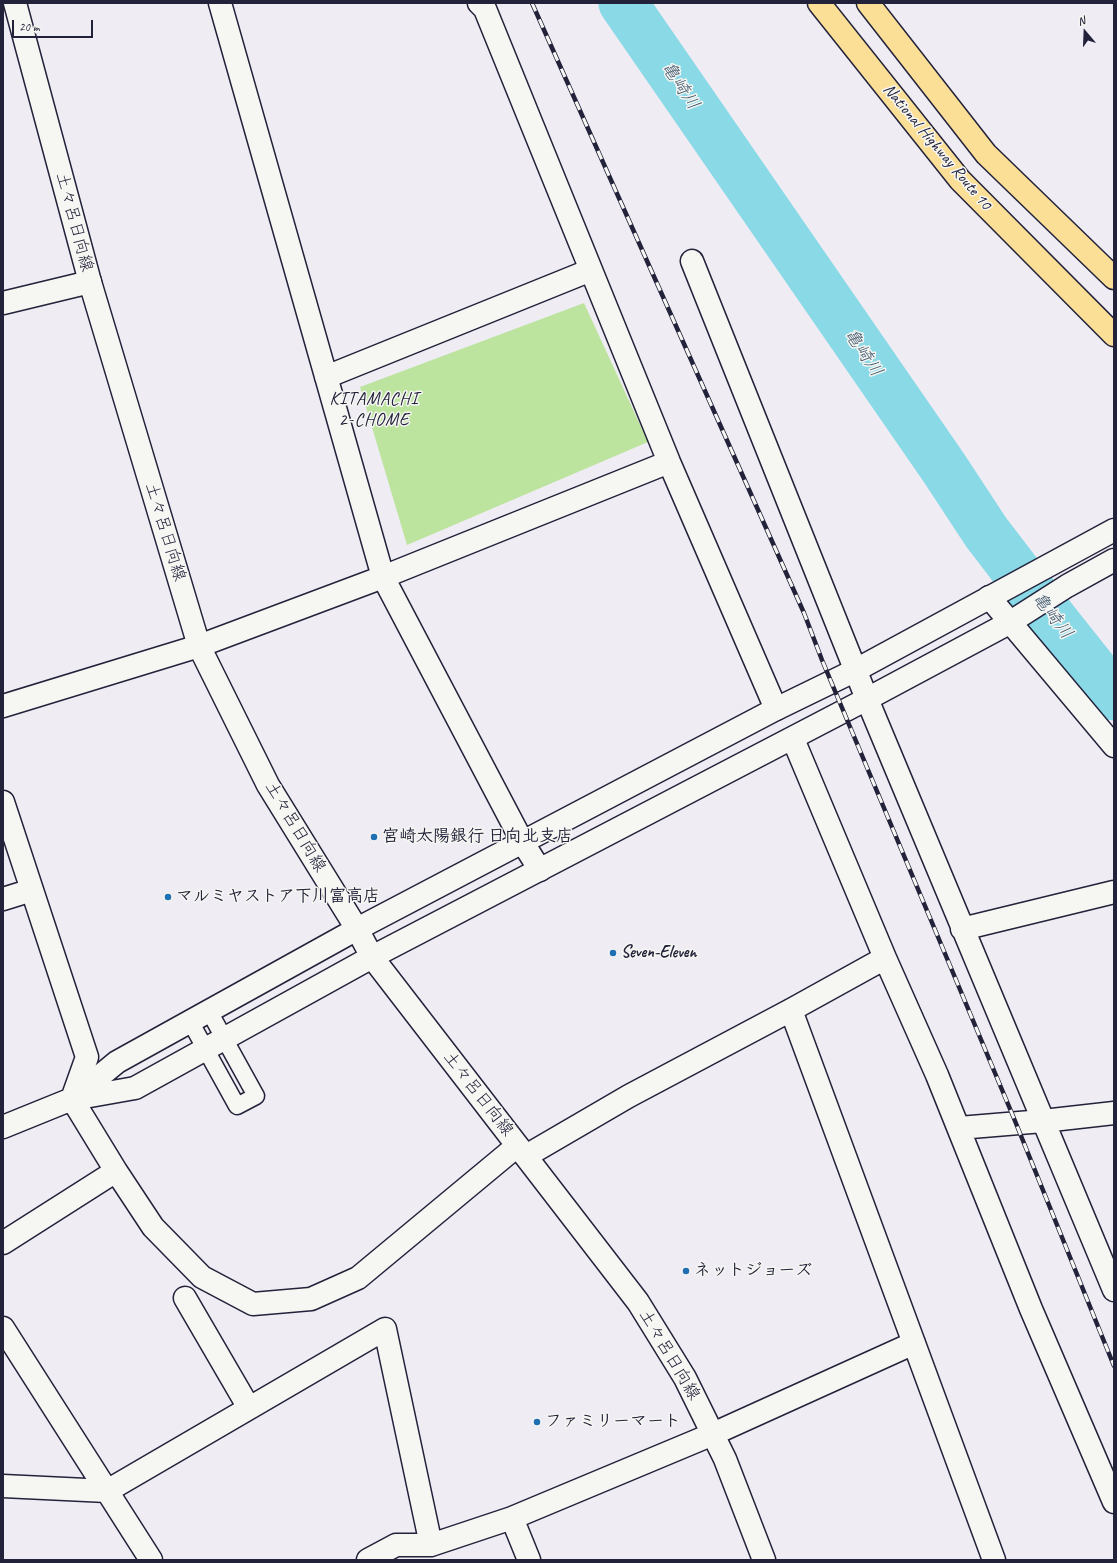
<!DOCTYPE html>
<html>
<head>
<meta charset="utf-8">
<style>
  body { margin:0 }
  #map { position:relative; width:1117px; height:1563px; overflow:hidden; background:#efecf3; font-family:Caveat,sans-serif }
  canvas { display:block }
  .frame { position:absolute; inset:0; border:4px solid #22223b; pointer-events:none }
  .north { position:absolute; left:1065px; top:12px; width:40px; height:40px; -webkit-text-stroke:3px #f6f6f2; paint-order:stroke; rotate:341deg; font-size:11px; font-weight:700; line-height:16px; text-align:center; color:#22223b }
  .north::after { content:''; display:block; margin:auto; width:14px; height:18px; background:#22223b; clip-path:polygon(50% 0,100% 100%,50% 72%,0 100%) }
  .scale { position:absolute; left:12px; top:20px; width:81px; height:18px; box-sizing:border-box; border:2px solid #22223b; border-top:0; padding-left:5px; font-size:12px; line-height:14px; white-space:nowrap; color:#22223b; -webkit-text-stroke:3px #f6f6f2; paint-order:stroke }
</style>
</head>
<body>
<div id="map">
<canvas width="1117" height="1563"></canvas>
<div class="frame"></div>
<div class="north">N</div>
<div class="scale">20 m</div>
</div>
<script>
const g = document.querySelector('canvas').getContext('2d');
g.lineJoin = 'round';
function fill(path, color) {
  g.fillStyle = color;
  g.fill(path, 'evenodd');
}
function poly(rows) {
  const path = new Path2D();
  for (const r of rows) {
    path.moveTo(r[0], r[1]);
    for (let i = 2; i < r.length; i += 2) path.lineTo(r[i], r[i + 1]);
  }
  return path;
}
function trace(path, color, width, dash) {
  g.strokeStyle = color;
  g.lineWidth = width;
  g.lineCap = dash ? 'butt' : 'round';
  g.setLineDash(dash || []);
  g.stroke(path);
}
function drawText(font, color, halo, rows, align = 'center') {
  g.font = font + ' Caveat,"Klee One",sans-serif';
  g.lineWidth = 3;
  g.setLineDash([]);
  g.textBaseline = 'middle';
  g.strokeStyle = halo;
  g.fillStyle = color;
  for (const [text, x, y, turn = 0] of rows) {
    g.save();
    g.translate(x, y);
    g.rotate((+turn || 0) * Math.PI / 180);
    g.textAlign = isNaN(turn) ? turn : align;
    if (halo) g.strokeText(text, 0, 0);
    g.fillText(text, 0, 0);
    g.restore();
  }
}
fill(poly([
  [584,303,648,442,407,545,360,387]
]), '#bce49f');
trace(poly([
  [623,3,944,468,986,532,1055,622,1114,696]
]), '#8ad9e7', 49);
const lane = poly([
  [190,1021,237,1106,256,1096,209,1011]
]);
const street = poly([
  [220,3,383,577,523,843,540,870],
  [479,3,485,9,669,462,776,709],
  [692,261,867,699,1114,1290],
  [3,303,90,282],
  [326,377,591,270],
  [989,597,1114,746],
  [3,706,199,646,383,577,669,462],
  [793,739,885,958,937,1075,1031,1309,1114,1502],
  [3,802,87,1057,72,1099,3,1127],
  [3,899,32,890],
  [962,929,1114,892],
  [791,1010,994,1560],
  [72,1099,116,1171,153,1227,202,1277,253,1304,311,1299,358,1278,517,1146],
  [959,1128,1043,1121,1114,1113],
  [526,1156,629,1096,791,1010,885,958],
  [3,1243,116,1171],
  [185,1298,249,1408],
  [3,1328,151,1560],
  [3,1486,107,1491,385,1329,431,1545],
  [512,1518,529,1560],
  [368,1560,396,1545,431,1545,512,1518,713,1434,914,1343]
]);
const secondary = poly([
  [15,3,90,282,199,646,268,785,357,929,372,957,638,1302,685,1378,725,1459,764,1560],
  [72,1099,117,1062,357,929,776,709,856,670,1114,530],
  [73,1099,135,1088,372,957,867,699,1009,623,1067,586,1114,560]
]);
const highway = poly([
  [819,3,960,180,1114,335],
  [868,3,986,154,1114,278]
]);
trace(lane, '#22223b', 19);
trace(street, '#22223b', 25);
trace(secondary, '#22223b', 25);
trace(highway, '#22223b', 25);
trace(lane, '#f6f6f2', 16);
trace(street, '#f6f6f2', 22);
trace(secondary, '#f6f6f2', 22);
trace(highway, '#fbdf96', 22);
const rail = poly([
  [532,3,804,613,822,660,1013,1116,1114,1366]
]);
trace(rail, '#22223b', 4.5);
trace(rail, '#f6f6f2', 3, [9]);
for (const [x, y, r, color] of [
  [374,837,4,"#1f6fb2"],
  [168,897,4,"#1f6fb2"],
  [613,953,4,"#1f6fb2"],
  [686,1271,4,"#1f6fb2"],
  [537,1422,4,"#1f6fb2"]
]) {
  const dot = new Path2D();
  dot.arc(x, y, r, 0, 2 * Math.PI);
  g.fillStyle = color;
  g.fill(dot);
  trace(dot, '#f6f6f2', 1.5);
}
drawText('17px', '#22223b', '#f6f6f2', [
  ["National Highway Route 10",937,147,50],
  ["土々呂日向線",74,222,75],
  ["土々呂日向線",165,532,73],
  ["土々呂日向線",295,827,59],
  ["土々呂日向線",478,1094,52],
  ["土々呂日向線",669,1355,59]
]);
drawText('bold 17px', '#22223b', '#f6f6f2', [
  ["宮崎太陽銀行 日向北支店",382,837],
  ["マルミヤストア下川富高店",176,897],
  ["Seven-Eleven",621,953],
  ["ネットジョーズ",694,1271],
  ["ファミリーマート",545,1422]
], 'left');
drawText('italic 18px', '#41596f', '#f6f6f2', [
  ["亀崎川",680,86,56],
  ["亀崎川",863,353,56],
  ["亀崎川",1052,616,52]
]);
g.letterSpacing = '1px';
drawText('18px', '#22223b', '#f6f6f2', [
  ["KITAMACHI",374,399],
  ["2-CHOME",374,420]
]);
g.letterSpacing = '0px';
</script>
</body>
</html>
